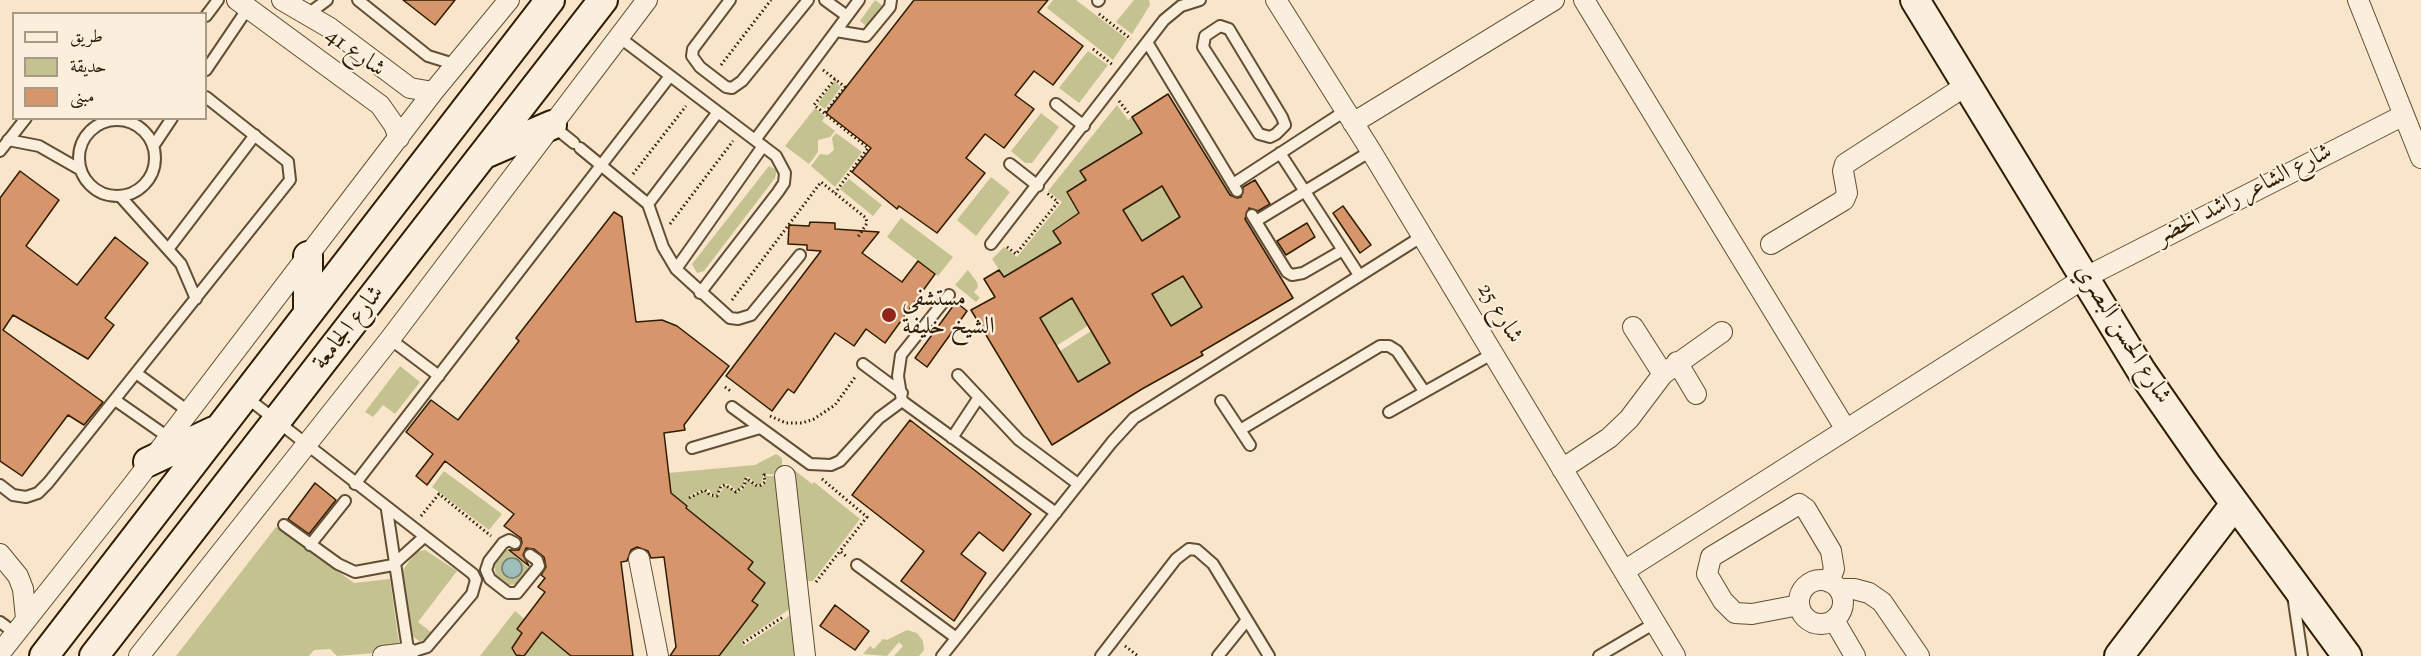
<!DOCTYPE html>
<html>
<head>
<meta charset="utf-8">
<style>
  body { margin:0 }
  #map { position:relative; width:2421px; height:656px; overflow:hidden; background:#f8e5ca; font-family:"Sorts Mill Goudy",Amiri,serif }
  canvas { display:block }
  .legend { position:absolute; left:12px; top:12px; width:195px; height:108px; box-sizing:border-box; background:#faeedd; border:2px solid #a99a85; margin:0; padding:8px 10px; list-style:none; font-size:18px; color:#2f1c01 }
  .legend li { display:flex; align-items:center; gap:12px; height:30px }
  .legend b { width:30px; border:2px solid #a99a85 }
</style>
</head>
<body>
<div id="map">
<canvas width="2421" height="656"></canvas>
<ul class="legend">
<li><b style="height:8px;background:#faeedd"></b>طريق</li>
<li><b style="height:16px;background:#c5c291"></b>حديقة</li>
<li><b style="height:16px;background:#d6956a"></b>مبنى</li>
</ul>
</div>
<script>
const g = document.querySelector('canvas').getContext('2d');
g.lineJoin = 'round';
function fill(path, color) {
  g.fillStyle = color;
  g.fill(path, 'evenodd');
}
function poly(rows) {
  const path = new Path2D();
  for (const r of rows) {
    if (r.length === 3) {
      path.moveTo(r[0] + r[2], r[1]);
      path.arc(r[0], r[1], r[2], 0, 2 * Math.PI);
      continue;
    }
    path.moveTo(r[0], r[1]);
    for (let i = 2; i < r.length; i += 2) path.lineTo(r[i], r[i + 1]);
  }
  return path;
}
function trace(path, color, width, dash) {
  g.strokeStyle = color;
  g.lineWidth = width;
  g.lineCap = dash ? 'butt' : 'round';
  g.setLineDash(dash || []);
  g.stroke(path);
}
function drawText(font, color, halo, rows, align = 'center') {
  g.font = font + ' "Sorts Mill Goudy",Amiri,serif';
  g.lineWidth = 4.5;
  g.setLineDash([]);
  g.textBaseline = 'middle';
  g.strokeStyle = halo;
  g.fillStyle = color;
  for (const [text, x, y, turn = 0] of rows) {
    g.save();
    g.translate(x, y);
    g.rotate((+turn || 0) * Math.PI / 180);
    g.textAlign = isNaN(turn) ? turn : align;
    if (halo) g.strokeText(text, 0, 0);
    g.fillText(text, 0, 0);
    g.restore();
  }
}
fill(poly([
  [875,0,882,5,866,26,860,21],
  [1053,0,1076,0,1127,39,1113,60,1047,8],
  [1134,0,1149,0,1150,5,1132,34,1116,22],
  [1088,51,1108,65,1079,103,1059,88],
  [834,81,841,87,825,109,818,104],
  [1117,105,1128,120,1132,117,1142,133,1081,171,1086,180,1067,192,1079,213,1053,231,1061,243,1004,277,992,259,1004,247,1017,257,1062,202,1048,191],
  [815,108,825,117,822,121,835,131,830,137,818,140,818,152,809,164,785,146],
  [1041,113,1059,127,1032,163,1025,163,1011,151],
  [836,133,862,152,835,187,811,166,820,154,828,155,834,150,832,138],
  [769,166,777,170,775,178,704,271,697,273,692,264],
  [991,177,1010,192,976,236,957,220],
  [849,179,882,205,873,216,840,189],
  [1162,186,1180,217,1142,241,1123,210],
  [901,218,953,257,938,276,887,237],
  [968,270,977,282,978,287,974,292,980,298,976,302,955,285],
  [1183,276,1202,307,1171,326,1152,294],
  [1072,298,1089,325,1053,348,1040,318],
  [1091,331,1110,363,1078,382,1060,351],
  [400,366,420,382,395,414,383,405,373,417,365,412],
  [776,454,782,458,782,475,764,474,761,484,757,485,749,477,746,477,744,481,743,486,737,491,729,484,726,484,721,485,718,495,712,494,709,489,706,489,692,494,688,498,705,490,711,496,718,497,725,485,737,492,741,491,745,486,746,478,757,486,762,485,766,482,765,476,782,476,797,604,741,642,744,646,797,611,802,656,719,656,758,606,752,601,765,583,748,569,753,562,686,509,687,506,671,493,668,473,755,465],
  [788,465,812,484,814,482,860,519,813,581,800,581],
  [444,471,502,514,489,530,432,487],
  [276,527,354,583,390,579,400,651,337,656,330,649,314,650,309,656,176,656],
  [425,550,457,571,418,622,431,632,425,640,419,641,410,634,402,571,416,552],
  [505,550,509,550,530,569,521,584,507,585,496,576,494,562],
  [515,611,529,623,516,655,521,656,480,656],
  [907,630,917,633,923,641,924,650,919,656,894,656,903,646,899,642,887,656,863,654,870,646,874,649,883,639,887,640],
  [542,632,571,656,524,656]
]), '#c5c291');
const water = poly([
  [512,568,10]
]);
fill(water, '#9ebebb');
trace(water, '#727d71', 1.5);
const building = poly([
  [403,0,455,0,435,25,403,0],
  [914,0,1048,0,1038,12,1083,46,1053,85,1034,71,1015,95,1034,109,1004,148,985,134,966,158,985,173,937,233,899,206,897,209,852,172,871,148,826,113,914,0],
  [1168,94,1230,195,1237,198,1241,197,1243,187,1255,180,1270,204,1258,211,1249,208,1245,219,1293,298,1201,352,1203,355,1142,389,1052,445,971,310,995,297,984,279,999,270,1004,277,1061,243,1053,231,1079,213,1067,192,1086,180,1080,171,1142,133,1132,117,1168,94],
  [1162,186,1180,217,1142,241,1123,210,1162,186],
  [1183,276,1202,307,1171,326,1152,294,1183,276],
  [1072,298,1110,363,1078,382,1040,318,1072,298],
  [20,171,59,200,26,246,77,285,115,237,148,263,105,318,114,325,88,359,13,315,3,330,103,402,84,425,68,415,22,476,0,461,0,198,20,171],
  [1343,206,1371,245,1360,253,1333,213,1343,206],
  [614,212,622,217,636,322,662,320,677,326,729,366,684,425,685,430,664,433,671,493,687,506,686,508,753,562,748,569,765,583,752,601,758,605,719,656,670,656,676,647,664,557,651,558,648,551,637,547,631,550,627,561,621,562,633,656,571,656,542,632,524,656,516,655,512,648,522,633,517,629,545,592,538,587,545,578,541,575,546,567,544,557,534,549,526,548,523,555,529,566,509,550,519,550,522,543,521,538,504,526,514,514,445,461,427,485,416,476,433,454,406,432,431,400,458,420,519,341,516,338,614,212],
  [810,222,835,223,835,229,879,232,862,253,902,282,918,261,935,274,885,343,866,329,854,346,835,333,794,393,788,389,772,411,726,376,821,251,807,250,807,245,788,244,789,225,809,226,810,222],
  [1307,223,1315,237,1286,255,1277,241,1307,223],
  [956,302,967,311,927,367,915,358,956,302],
  [910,420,1031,514,1003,551,979,532,961,554,986,573,954,621,901,581,924,551,852,495,910,420],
  [315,483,336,500,309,534,288,519,315,483],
  [835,605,869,631,855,650,820,626,835,605]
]);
fill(building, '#d6956a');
trace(building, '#2f1c01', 1.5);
const lane = poly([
  [358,0,428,56,457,65],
  [730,0,693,49,692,56,700,67,726,87,732,88,742,81,808,0],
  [825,0,847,16],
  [1098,1,1099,0],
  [308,14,327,0],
  [206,16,218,0],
  [1220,26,1229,29,1282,117,1285,125,1276,134,1270,137,1259,134,1203,47,1205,36,1220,26],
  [836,31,866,36,890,7,891,0],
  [619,37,776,156,785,173,784,183,778,192,700,293],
  [1147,42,1237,191],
  [206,70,248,8],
  [1056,104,1084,126],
  [117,158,38],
  [553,126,574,143],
  [8,140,39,146,81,170],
  [755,140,859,0],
  [154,145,172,118],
  [580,148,648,204,663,247,676,269,730,318,738,319,751,315,800,255],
  [0,151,26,118],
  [1280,153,1359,275],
  [1010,164,1038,186],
  [1233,184,1345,111],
  [120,196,181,264,196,299],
  [648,204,718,112],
  [1252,215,1287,272,1292,275,1303,273,1343,250],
  [1256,221,1371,151],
  [991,244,1164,20,1181,6,1200,0],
  [169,248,255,135],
  [676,269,763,146],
  [390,339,439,376],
  [863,364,902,393],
  [136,373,188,411],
  [958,375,1019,440,1078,484],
  [246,397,473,574,476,580,472,594,427,647,408,653],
  [115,400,168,437],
  [902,401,1056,513],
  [1221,401,1250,445],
  [732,407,810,464,831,465,840,461,879,418,902,401,898,376,901,355,949,295],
  [1389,412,1492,354],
  [1240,430,1380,346,1389,346,1397,351,1424,391],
  [952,438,979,397],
  [692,448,760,428],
  [355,484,670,76],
  [0,485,13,495,26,497,38,493,48,483,290,180,288,162,206,97],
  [387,510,409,656],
  [284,525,338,564,355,572,393,565,424,537],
  [515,543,509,540,503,543,489,561,486,570,490,579,508,593,517,593,539,566,537,560,530,555],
  [310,545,345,501],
  [857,565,955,637],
  [2293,595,2302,656],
  [0,622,15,633],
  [942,656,1112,442,1134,418,1421,237],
  [1101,656,1176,559,1189,549,1197,550,1213,564,1269,656],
  [1218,656,1247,620],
  [1599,656,1655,623]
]);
const street = poly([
  [237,0,380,105,394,125,399,138],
  [282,0,330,28,410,88,433,92],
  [1276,0,1371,151,1675,656],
  [1584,0,1845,428],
  [2358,0,2421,158],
  [1353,123,1554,0],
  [1771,244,1844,200,1847,193,1843,171,1845,164,1967,85],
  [1633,327,1663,374],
  [1677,362,1696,394],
  [1562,469,1609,438,1629,419,1663,374,1722,332],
  [785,476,805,656],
  [0,554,18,576,23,589,26,618],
  [639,559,658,656],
  [1624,571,2086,277,2404,115],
  [1821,602,22],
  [1839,589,1854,589,1869,593,1882,602,1919,656],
  [1799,605,1752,614,1735,613,1723,601,1707,574,1711,557,1799,504,1806,509,1831,551,1834,569,1829,582],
  [1834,620,1855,656],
  [0,653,132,486,433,92,509,0],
  [139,656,390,339,647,0],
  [383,656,408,653]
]);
const secondary = poly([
  [1915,0,2142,372,2206,464,2347,656],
  [487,153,552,125],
  [308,256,308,312],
  [148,462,214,431],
  [44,656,550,0],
  [94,656,603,0],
  [2119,656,2235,504]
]);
trace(lane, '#614e33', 14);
trace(street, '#614e33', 22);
trace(secondary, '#2f1c01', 32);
trace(poly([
  [1099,14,1131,39],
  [1093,49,1113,65],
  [721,65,771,0],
  [823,70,845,87,825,113],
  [835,79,814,105,868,148,835,193],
  [1119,101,1130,115],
  [633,174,686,106],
  [670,224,733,141],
  [1007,247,1016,254,1058,202,1047,193],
  [732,300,821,182,866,218,867,223,858,237],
  [725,387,732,392],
  [770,416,786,423,802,423,814,419,835,405,856,376],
  [822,479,867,517,840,551],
  [689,498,705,490,710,495,717,496,721,486,725,485,736,492,744,486,746,478,757,486,761,485,765,482,764,475,767,475],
  [421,516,439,494,491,536],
  [816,582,840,551,847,557],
  [743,643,783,617],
  [1125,646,1138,656]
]), '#2f1c01', 3, [1.5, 3]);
trace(lane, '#faeedd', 10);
trace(street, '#faeedd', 20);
trace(secondary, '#faeedd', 28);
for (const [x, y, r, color] of [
  [889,315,8,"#8f2418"]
]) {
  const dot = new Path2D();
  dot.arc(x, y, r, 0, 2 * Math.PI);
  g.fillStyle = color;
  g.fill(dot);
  trace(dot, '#faeedd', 2);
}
drawText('24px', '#2f1c01', '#faeedd', [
  ["شارع 41",354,54,36],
  ["شارع الشاعر راشد الخضر",2245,196,-27],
  ["شارع 25",1498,314,59],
  ["شارع الجامعة",350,329,-52],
  ["شارع الحسن البصري",2121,335,58]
]);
drawText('24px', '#2f1c01', '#faeedd', [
  ["مستشفى",902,301],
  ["الشيخ خليفة",902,329]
], 'left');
</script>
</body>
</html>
